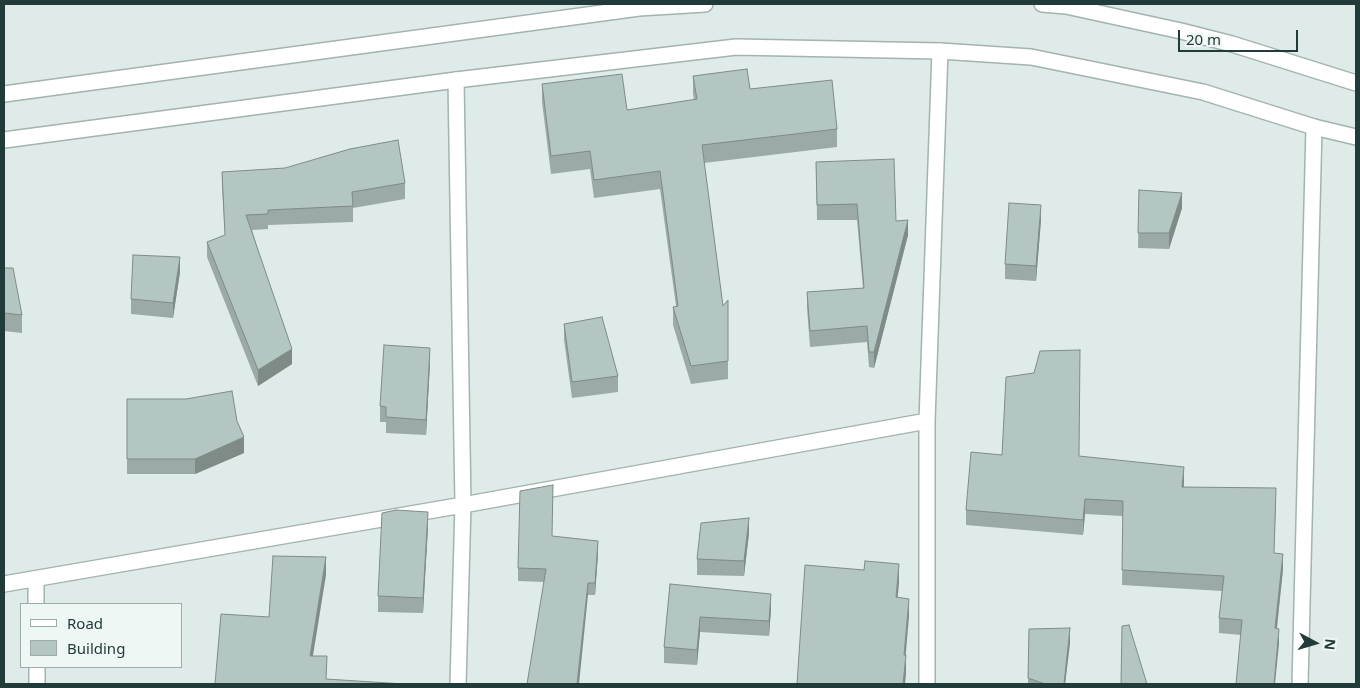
<!DOCTYPE html>
<html>
<head>
<meta charset="utf-8">
<style>
  body { margin:0 }
  #map { position:relative; width:1360px; height:688px; overflow:hidden; background:#dfebe8; font-family:"Noto Sans",sans-serif }
  canvas { display:block }
  .frame { position:absolute; inset:0; border:5px solid #203b39; pointer-events:none }
  .legend { position:absolute; left:20px; top:603px; width:162px; height:65px; box-sizing:border-box; background:#eff7f5; border:1px solid #9cacaa; margin:0; padding:6px 9px; list-style:none; font-size:15px; color:#203b39 }
  .legend li { display:flex; align-items:center; gap:10px; height:25px }
  .legend b { width:25px; border:1px solid #9cacaa }
  .north { position:absolute; left:1290px; top:618px; width:50px; height:50px; -webkit-text-stroke:4px #eff7f5; paint-order:stroke; rotate:96deg; font-size:14px; font-weight:700; line-height:20px; text-align:center; color:#203b39 }
  .north::after { content:''; display:block; margin:auto; width:18px; height:22px; background:#203b39; clip-path:polygon(50% 0,100% 100%,50% 72%,0 100%) }
  .scale { position:absolute; left:1178px; top:30px; width:120px; height:22px; box-sizing:border-box; border:2px solid #203b39; border-top:0; padding-left:6px; font-size:15px; line-height:18px; white-space:nowrap; color:#203b39; -webkit-text-stroke:4px #eff7f5; paint-order:stroke }
</style>
</head>
<body>
<div id="map">
<canvas width="1360" height="688"></canvas>
<div class="frame"></div>
<ul class="legend">
<li><b style="height:6px;background:#fff"></b>Road</li>
<li><b style="height:14px;background:#b4c6c1"></b>Building</li>
</ul>
<div class="north">N</div>
<div class="scale">20 m</div>
</div>
<script>
const g = document.querySelector('canvas').getContext('2d');
g.lineJoin = 'round';
function poly(rows) {
  const path = new Path2D();
  for (const r of rows) {
    path.moveTo(r[0], r[1]);
    for (let i = 2; i < r.length; i += 2) path.lineTo(r[i], r[i + 1]);
  }
  return path;
}
function trace(path, color, width, dash) {
  g.strokeStyle = color;
  g.lineWidth = width;
  g.lineCap = dash ? 'butt' : 'round';
  g.setLineDash(dash || []);
  g.stroke(path);
}
function fill(path, color) {
  g.fillStyle = color;
  g.fill(path, 'evenodd');
}
const minor = poly([
  [456,80,463,505,458,684],
  [36,580,36,604],
  [4,584,463,505,927,421],
  [37,667,37,684],
  [927,684,927,421,940,51],
  [1300,684,1314,127]
]);
const tertiary = poly([
  [1042,4,1066,6,1181,31,1232,44,1356,83],
  [4,94,639,8,705,4],
  [4,140,456,80,736,47,940,51,1031,57,1203,92,1314,127,1356,137]
]);
trace(minor, '#a2b3b0', 18);
trace(tertiary, '#a2b3b0', 18);
trace(minor, '#fff', 15);
trace(tertiary, '#fff', 15);
fill(poly([
  [693,76,750,89,837,129,837,147,704,163,723,306,728,300,728,379,691,384,673,325,673,307,676,306,660,189,594,198,590,169,551,174,542,102,542,84,627,110,694,100,693,94],
  [816,162,896,221,908,235,874,368,869,367,867,342,810,347,807,308,807,292,863,288,857,220,817,220],
  [222,172,405,183,405,199,353,208,353,222,268,225,268,229,252,230,292,364,258,386,207,257,207,242,225,236,222,187],
  [1139,190,1182,208,1169,249,1138,248],
  [1041,220,1036,281,1005,279,1005,264],
  [4,268,22,315,22,333,4,331],
  [180,272,173,318,131,314,131,299],
  [564,324,618,376,618,392,572,398,564,340],
  [430,363,426,435,386,433,386,422,380,422,380,406],
  [127,399,237,421,244,453,195,474,127,474],
  [1002,455,1079,456,1184,482,1184,487,1276,503,1274,553,1283,569,1277,629,1279,644,1241,635,1219,633,1219,618,1222,591,1122,585,1123,516,1085,514,1083,535,966,525,966,510],
  [428,527,423,613,378,612,378,596],
  [749,533,744,576,697,575,697,559],
  [552,536,598,554,595,595,588,595,544,582,518,581,518,568],
  [670,584,771,609,769,636,700,632,697,665,664,663,664,647],
  [1029,629,1070,643,1065,684,1028,684]
]), '#9baaa6');
fill(poly([
  [1182,193,1182,208,1169,249,1169,233],
  [1041,205,1041,220,1036,281,1036,266],
  [908,220,908,235,874,368,874,352],
  [180,257,180,272,173,318,173,303],
  [430,348,430,363,426,435,426,420],
  [292,349,292,364,258,386,258,370],
  [244,437,244,453,195,474,195,459],
  [1184,467,1184,482,1182,502,1182,487],
  [1085,499,1085,514,1083,535,1083,520],
  [428,512,428,527,423,613,423,598],
  [749,518,749,533,744,576,744,561],
  [598,541,598,554,595,595,595,583],
  [1283,554,1283,569,1275,643,1275,628],
  [326,557,326,575,310,674,310,656],
  [899,564,899,583,896,616,896,597],
  [588,583,588,595,579,684,577,684],
  [771,594,771,609,769,636,769,621],
  [909,599,909,617,904,674,904,655],
  [700,617,700,632,697,665,697,650],
  [1070,628,1070,643,1065,684,1064,684],
  [1279,629,1279,644,1275,684,1274,684],
  [906,655,906,674,905,684,903,684]
]), '#7e8b87');
const building = poly([
  [747,69,750,89,832,80,837,129,702,145,723,306,728,300,728,361,691,366,673,307,678,306,660,171,594,180,590,151,551,156,542,84,622,74,627,110,697,99,693,76,747,69],
  [398,140,405,183,352,192,353,206,268,210,268,214,246,215,292,349,258,370,207,242,225,235,222,172,285,168,350,149,398,140],
  [894,159,896,221,908,220,874,352,869,352,867,326,810,331,807,292,864,288,857,204,817,205,816,162,894,159],
  [1139,190,1182,193,1169,233,1138,233,1139,190],
  [1009,203,1041,205,1036,266,1005,264,1009,203],
  [133,255,180,257,173,303,131,299,133,255],
  [4,268,13,268,22,315,4,313,4,268],
  [602,317,618,376,572,382,564,324,602,317],
  [384,345,430,348,426,420,386,417,386,407,380,406,384,345],
  [1080,350,1079,456,1184,467,1182,487,1276,488,1274,553,1283,554,1275,628,1279,629,1274,684,1236,684,1242,620,1219,618,1224,576,1122,570,1123,501,1085,499,1083,520,966,510,971,452,1002,455,1006,377,1034,373,1040,351,1080,350],
  [232,391,237,421,244,437,195,459,127,459,127,399,186,399,232,391],
  [553,485,552,536,598,541,595,583,588,583,577,684,527,684,546,569,518,568,520,491,553,485],
  [396,510,428,512,423,598,378,596,382,513,396,510],
  [749,518,744,561,697,559,701,523,749,518],
  [273,556,326,557,310,656,327,656,326,679,404,684,215,684,221,614,269,617,273,556],
  [865,561,899,564,896,597,909,599,904,655,906,655,903,684,797,684,805,565,864,570,865,561],
  [670,584,771,594,769,621,700,617,697,650,664,647,670,584],
  [1129,625,1147,684,1121,684,1122,626,1129,625],
  [1070,628,1064,684,1045,684,1028,678,1029,629,1070,628]
]);
fill(building, '#b4c6c1');
trace(building, '#7e8b87', 1);
</script>
</body>
</html>
